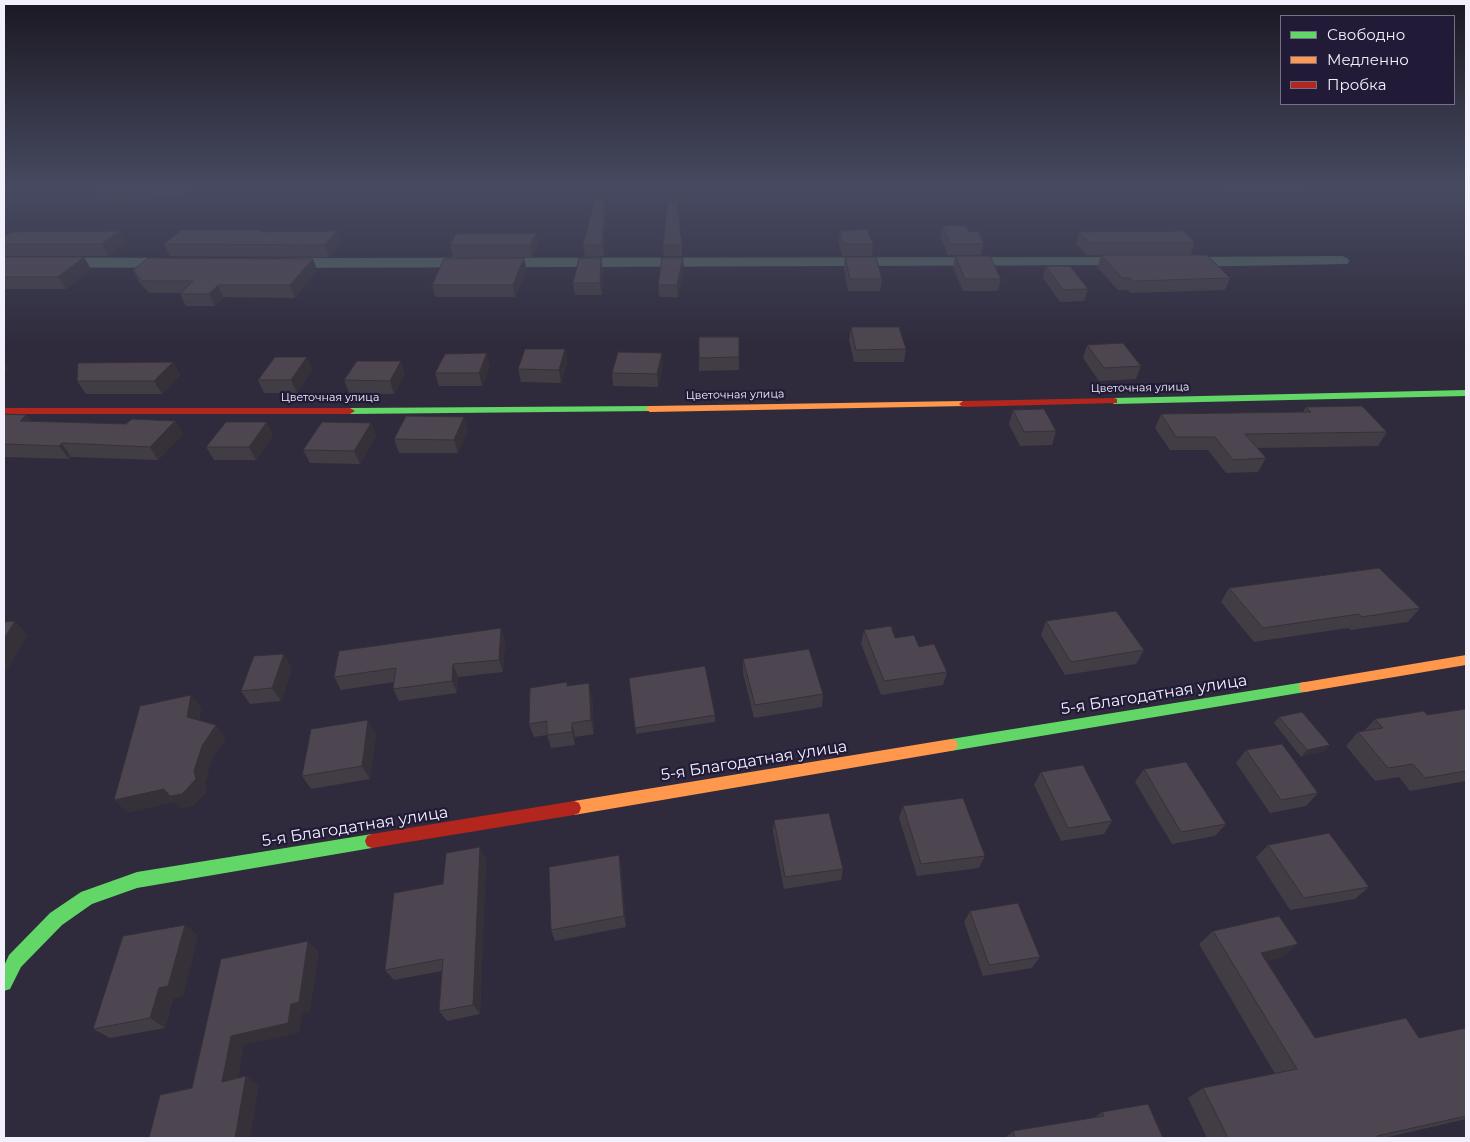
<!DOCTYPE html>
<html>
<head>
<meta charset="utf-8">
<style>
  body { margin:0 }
  #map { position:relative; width:1470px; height:1142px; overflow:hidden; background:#2f2b3c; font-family:Montserrat,sans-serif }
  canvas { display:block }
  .frame { position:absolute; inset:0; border:5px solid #f2f0fc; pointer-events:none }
  .legend { position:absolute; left:1280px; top:15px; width:175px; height:90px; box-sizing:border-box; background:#211b37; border:1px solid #757086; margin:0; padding:6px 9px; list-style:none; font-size:15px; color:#f2f0fc }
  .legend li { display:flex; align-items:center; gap:10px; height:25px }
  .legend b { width:25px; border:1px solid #757086 }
</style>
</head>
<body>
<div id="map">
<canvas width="1470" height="1142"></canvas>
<div class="frame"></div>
<ul class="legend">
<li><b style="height:6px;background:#63d668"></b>Свободно</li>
<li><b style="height:6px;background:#ff974d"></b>Медленно</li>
<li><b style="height:6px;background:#b3261e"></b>Пробка</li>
</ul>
</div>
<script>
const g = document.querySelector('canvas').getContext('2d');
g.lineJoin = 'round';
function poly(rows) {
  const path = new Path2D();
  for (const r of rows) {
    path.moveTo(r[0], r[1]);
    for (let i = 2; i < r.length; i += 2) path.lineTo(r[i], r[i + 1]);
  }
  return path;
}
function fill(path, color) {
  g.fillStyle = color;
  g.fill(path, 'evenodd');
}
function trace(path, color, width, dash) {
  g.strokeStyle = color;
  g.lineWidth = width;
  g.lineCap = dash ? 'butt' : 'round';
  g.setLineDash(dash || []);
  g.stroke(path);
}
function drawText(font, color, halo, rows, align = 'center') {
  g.font = font + ' Montserrat,sans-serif';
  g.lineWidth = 4.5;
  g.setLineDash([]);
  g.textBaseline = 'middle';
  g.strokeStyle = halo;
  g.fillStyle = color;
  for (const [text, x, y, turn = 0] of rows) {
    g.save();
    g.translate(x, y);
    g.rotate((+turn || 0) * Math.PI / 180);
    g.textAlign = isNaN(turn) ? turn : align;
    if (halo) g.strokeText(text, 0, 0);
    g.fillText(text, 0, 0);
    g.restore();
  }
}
fill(poly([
  [1342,256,1347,258,1350,261,1347,264,1180,267,1174,265,1172,262,1174,259,1180,257,1342,256],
  [4,257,175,258,181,260,183,263,181,266,175,268,4,267,4,257],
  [1132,257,1138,259,1140,262,1138,265,282,268,276,266,274,263,276,260,282,258,1132,257]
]), '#4f625f');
fill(poly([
  [1466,390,1466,396,1114,404,1110,401,1114,398,1466,390],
  [650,406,655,409,653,411,350,414,345,411,350,408,650,406],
  [1305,682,1310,683,1311,687,1310,691,1305,692,951,751,946,749,944,745,946,741,951,739,1305,682],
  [372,834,377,836,379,841,377,846,372,848,137,888,92,904,62,925,21,967,10,989,4,991,4,966,9,955,50,913,81,892,137,872,372,834]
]), '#63d668');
fill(poly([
  [963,401,967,404,966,406,650,412,645,409,650,406,963,401],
  [1466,655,1466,665,1305,692,1300,691,1299,687,1300,683,1305,682,1466,655],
  [951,739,956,741,958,745,956,749,951,751,574,815,569,813,567,808,569,803,574,801,951,739]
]), '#ff974d');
fill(poly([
  [1114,398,1117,399,1117,403,963,407,959,404,963,401,1114,398],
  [4,408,350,408,355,411,350,414,4,414,4,408],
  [574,801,579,803,581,808,579,813,574,815,372,848,367,846,365,841,367,836,372,834,574,801]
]), '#b3261e');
fill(poly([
  [21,188,193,188,179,198,149,198,150,201,100,202,94,191,95,190],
  [1219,188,1309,188,1307,193,1220,190],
  [606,212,604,256,585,257,583,245],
  [942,226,970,232,984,244,981,255,948,255,940,237],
  [262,230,262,232,337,231,341,243,329,257,170,256,164,244],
  [119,231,125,242,108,256,4,256,4,236],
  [840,231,873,244,872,256,842,256,839,243],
  [1079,232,1195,243,1190,255,1086,255,1076,244],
  [536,233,538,244,532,257,453,257,450,245],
  [663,245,682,245,682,256,664,256],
  [1101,255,1230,278,1225,290,1130,293,1127,290,1118,290,1097,267],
  [955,256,1001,279,998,291,963,291,953,268],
  [4,257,91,269,66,289,4,289],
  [845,257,882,279,880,291,848,291,844,269],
  [1046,266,1088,289,1084,301,1060,302,1043,278],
  [684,269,678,297,659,297,658,285],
  [133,270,317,270,295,298,223,297,215,306,186,306,180,294,181,293,149,293,139,282],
  [527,270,515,297,435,297,432,285],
  [603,270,602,295,575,295,573,283],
  [851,327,906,349,904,362,854,362,849,340],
  [739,337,739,370,699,371,699,358],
  [1087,345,1141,366,1136,379,1099,381,1083,358],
  [565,349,567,362,561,383,521,382,518,369],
  [307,357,312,370,297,393,264,393,258,380],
  [173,362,180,375,162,394,86,394,77,381],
  [663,365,658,387,613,386,612,373],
  [490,366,482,386,439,386,435,373],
  [405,374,394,394,349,393,344,380],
  [1306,407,1387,432,1378,446,1257,448,1266,458,1258,472,1226,473,1208,450,1170,450,1155,428,1161,414,1303,412],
  [1013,410,1056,431,1052,445,1020,446,1009,424],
  [4,414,26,415,31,421,126,424,175,421,183,434,158,460,71,457,69,459,4,457],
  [371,423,376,436,360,464,310,463,303,450],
  [468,430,458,453,399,453,394,439],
  [273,435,256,460,214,460,206,447],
  [1229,588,1420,608,1408,622,1351,630,1348,628,1254,642,1221,602],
  [1046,621,1144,650,1136,664,1065,675,1041,635],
  [501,628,505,641,503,672,458,677,457,693,399,701,393,689,394,682,341,690,334,677],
  [864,630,895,638,919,647,947,672,943,685,881,695,861,644],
  [743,659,823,694,822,707,754,718,743,673],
  [292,668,281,701,250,704,241,691],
  [629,678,715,715,715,722,636,734],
  [567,686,592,696,594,734,575,737,575,745,551,748,547,735,534,737,529,724],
  [1466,709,1466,781,1410,791,1399,777,1375,781,1346,746,1358,732,1363,732,1375,719,1427,715],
  [1279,717,1324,751,1301,757,1274,723],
  [376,734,370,779,311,789,302,776],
  [1246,750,1318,793,1306,806,1270,813,1236,763],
  [1144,769,1226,824,1215,836,1172,844,1135,782],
  [1041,772,1112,821,1104,834,1061,841,1034,785],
  [903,806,985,856,979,868,917,876,899,818],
  [774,820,843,869,841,880,784,889,773,832],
  [1268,845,1369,887,1355,899,1290,910,1256,857],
  [619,855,621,867,626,927,555,941,551,930],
  [486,859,480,1014,447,1021,439,1011,442,971,394,980,385,970,443,884],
  [970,911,1040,957,1032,968,983,976,964,922],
  [185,925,198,936,183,996,173,998,165,1028,110,1038,93,1029],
  [1213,931,1298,944,1282,957,1266,961,1315,1038,1419,1038,1466,1028,1466,1119,1384,1138,1207,1138,1188,1098,1203,1088,1275,1074,1199,944],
  [1102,1112,1163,1138,1005,1138,1013,1131,1094,1118]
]), '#423c45');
fill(poly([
  [175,188,193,188,179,198],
  [605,201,606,212,604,256,602,245],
  [119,231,125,242,108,256,102,244],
  [337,231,341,243,329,257,325,245],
  [536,233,538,244,532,257,530,245],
  [84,257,91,269,66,289,58,277],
  [524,258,527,270,515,297,513,285],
  [601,258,603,270,602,295,600,283],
  [683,258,684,269,678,297,677,285],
  [313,259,317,270,295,298,290,285],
  [218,285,223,297,215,306,209,294],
  [565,349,567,362,561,383,559,370],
  [487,353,490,366,482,386,479,373],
  [662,353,663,365,658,387,657,374],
  [307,357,312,370,297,393,291,380],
  [4,361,9,369,4,374],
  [401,361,405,374,394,394,390,381],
  [173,362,180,375,162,394,154,381],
  [26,415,36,428,20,421],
  [464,417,468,430,458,453,454,440],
  [175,421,183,434,158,460,150,447],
  [267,422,273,435,256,460,249,447],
  [371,423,376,436,360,464,354,451],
  [62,443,71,457,69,459,59,446],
  [15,621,28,635,4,675,4,639],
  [501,628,505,641,503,672,499,660],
  [284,654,292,668,281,701,272,688],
  [453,664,458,677,457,693,452,681],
  [589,683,592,696,594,734,591,720],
  [191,695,202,708,197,730,187,717],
  [368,720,376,734,370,779,362,766],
  [572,723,575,737,575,745,572,732],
  [216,725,226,739,212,759,205,784,207,792,193,806,182,809,175,802,128,813,114,800,164,789,194,771,202,746],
  [1330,745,1324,751,1301,757,1307,750],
  [480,847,486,859,480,1014,473,1005],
  [619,855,621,867,626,927,624,916],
  [185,925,198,936,183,996,173,998,165,1028,150,1018,159,988],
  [308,941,319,952,310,1012,302,1014,299,1033,244,1045,236,1090,222,1082,231,1036,291,1004],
  [1298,944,1282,957,1245,966,1261,953],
  [246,1076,259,1085,250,1138,235,1138]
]), '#363138');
const building = poly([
  [97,188,143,188,145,190,94,191,97,188],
  [595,199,605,201,602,245,583,245,595,199],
  [668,201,677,201,682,245,663,245,668,201],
  [965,225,970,232,978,231,984,244,950,244,942,226,965,225],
  [867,229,873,244,843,244,840,231,867,229],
  [181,230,262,230,260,232,337,231,325,245,164,244,181,230],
  [119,231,102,244,4,244,4,236,11,232,119,231],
  [1183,231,1195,243,1090,243,1079,232,1183,231],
  [536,233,530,245,450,245,456,234,536,233],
  [1101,255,1207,255,1230,278,1134,281,1131,278,1122,278,1101,255],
  [955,256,990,256,1001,279,965,279,955,256],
  [4,257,84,257,58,277,4,277,4,257],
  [845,257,876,257,882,279,850,279,845,257],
  [148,258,313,259,290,285,218,285,209,294,180,294,193,281,142,281,133,270,148,258],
  [524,258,513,285,432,285,444,259,524,258],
  [579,258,601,258,600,283,573,283,579,258],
  [662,258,683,258,677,285,658,285,662,258],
  [1046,266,1070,266,1088,289,1063,290,1046,266],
  [851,327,899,327,906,349,856,350,851,327],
  [699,337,739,337,739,357,699,358,699,337],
  [1123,343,1141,366,1104,368,1087,345,1123,343],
  [525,349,565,349,559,370,518,369,525,349],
  [618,352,662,353,657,374,612,373,618,352],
  [487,353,479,373,435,373,445,354,487,353],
  [275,357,307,357,291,380,258,380,275,357],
  [357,361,401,361,390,381,344,380,357,361],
  [173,362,154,381,77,381,78,363,173,362],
  [1362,406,1387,432,1245,434,1266,458,1233,460,1215,437,1176,437,1161,414,1311,412,1306,407,1362,406],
  [1044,409,1056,431,1024,432,1013,410,1044,409],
  [4,414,26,415,20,421,126,424,132,419,175,421,150,447,62,443,59,446,4,444,4,414],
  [406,416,464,417,454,440,394,439,406,416],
  [226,422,267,422,249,447,206,447,226,422],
  [322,422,371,423,354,451,303,450,322,422],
  [1379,568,1420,608,1362,617,1359,614,1263,628,1229,588,1379,568],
  [1116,611,1144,650,1071,662,1046,621,1116,611],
  [15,621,4,639,4,622,15,621],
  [891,626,895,638,914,635,919,647,934,644,947,672,884,681,864,630,891,626],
  [501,628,499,660,453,664,452,681,393,689,396,668,334,677,339,651,501,628],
  [809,649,823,694,755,705,743,659,809,649],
  [284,654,272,688,241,691,254,656,284,654],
  [705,666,715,715,635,728,629,678,705,666],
  [567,682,567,686,589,683,591,720,572,723,572,732,547,735,547,721,529,724,530,688,567,682],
  [191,695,187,717,216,725,202,746,194,771,196,779,182,794,170,796,164,789,114,800,140,706,191,695],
  [1466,709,1466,771,1425,778,1413,764,1388,768,1358,732,1383,728,1375,719,1424,711,1427,715,1466,709],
  [1302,712,1330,745,1307,750,1279,717,1302,712],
  [368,720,362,766,302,776,311,729,368,720],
  [1282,744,1318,793,1281,800,1246,750,1282,744],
  [1186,762,1226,824,1181,832,1144,769,1186,762],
  [1083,765,1112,821,1068,828,1041,772,1083,765],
  [963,798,985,856,921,864,903,806,963,798],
  [829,813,843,869,785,877,774,820,829,813],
  [1329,833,1369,887,1304,898,1268,845,1329,833],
  [480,847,473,1005,439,1011,443,959,385,970,394,893,443,884,446,853,480,847],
  [619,855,624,916,551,930,549,867,619,855],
  [1018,903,1040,957,989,965,970,911,1018,903],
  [1279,916,1298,944,1261,953,1315,1038,1406,1018,1419,1038,1466,1028,1466,1116,1377,1136,1379,1138,1228,1138,1203,1088,1297,1069,1213,931,1279,916],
  [185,925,168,986,159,988,150,1018,93,1029,123,936,185,925],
  [308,941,299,1002,291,1004,288,1023,231,1036,222,1082,246,1076,235,1138,149,1138,160,1095,192,1088,221,959,308,941],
  [1148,1104,1163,1138,1015,1138,1013,1131,1104,1116,1102,1112,1148,1104]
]);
fill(building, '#4d4650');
trace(building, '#363138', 1);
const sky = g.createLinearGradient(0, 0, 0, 348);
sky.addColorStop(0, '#1a1821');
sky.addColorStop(0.54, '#474a61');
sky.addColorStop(1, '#474a6100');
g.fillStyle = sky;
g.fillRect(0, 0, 1470, 348);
drawText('11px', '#f2f0fc', '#211b37', [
  ["Цветочная улица",1140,388,-1],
  ["Цветочная улица",735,395,-1],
  ["Цветочная улица",330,398]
]);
drawText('16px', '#f2f0fc', '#211b37', [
  ["5-я Благодатная улица",1154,695,-9],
  ["5-я Благодатная улица",754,761,-9],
  ["5-я Благодатная улица",355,827,-9]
]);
</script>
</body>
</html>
